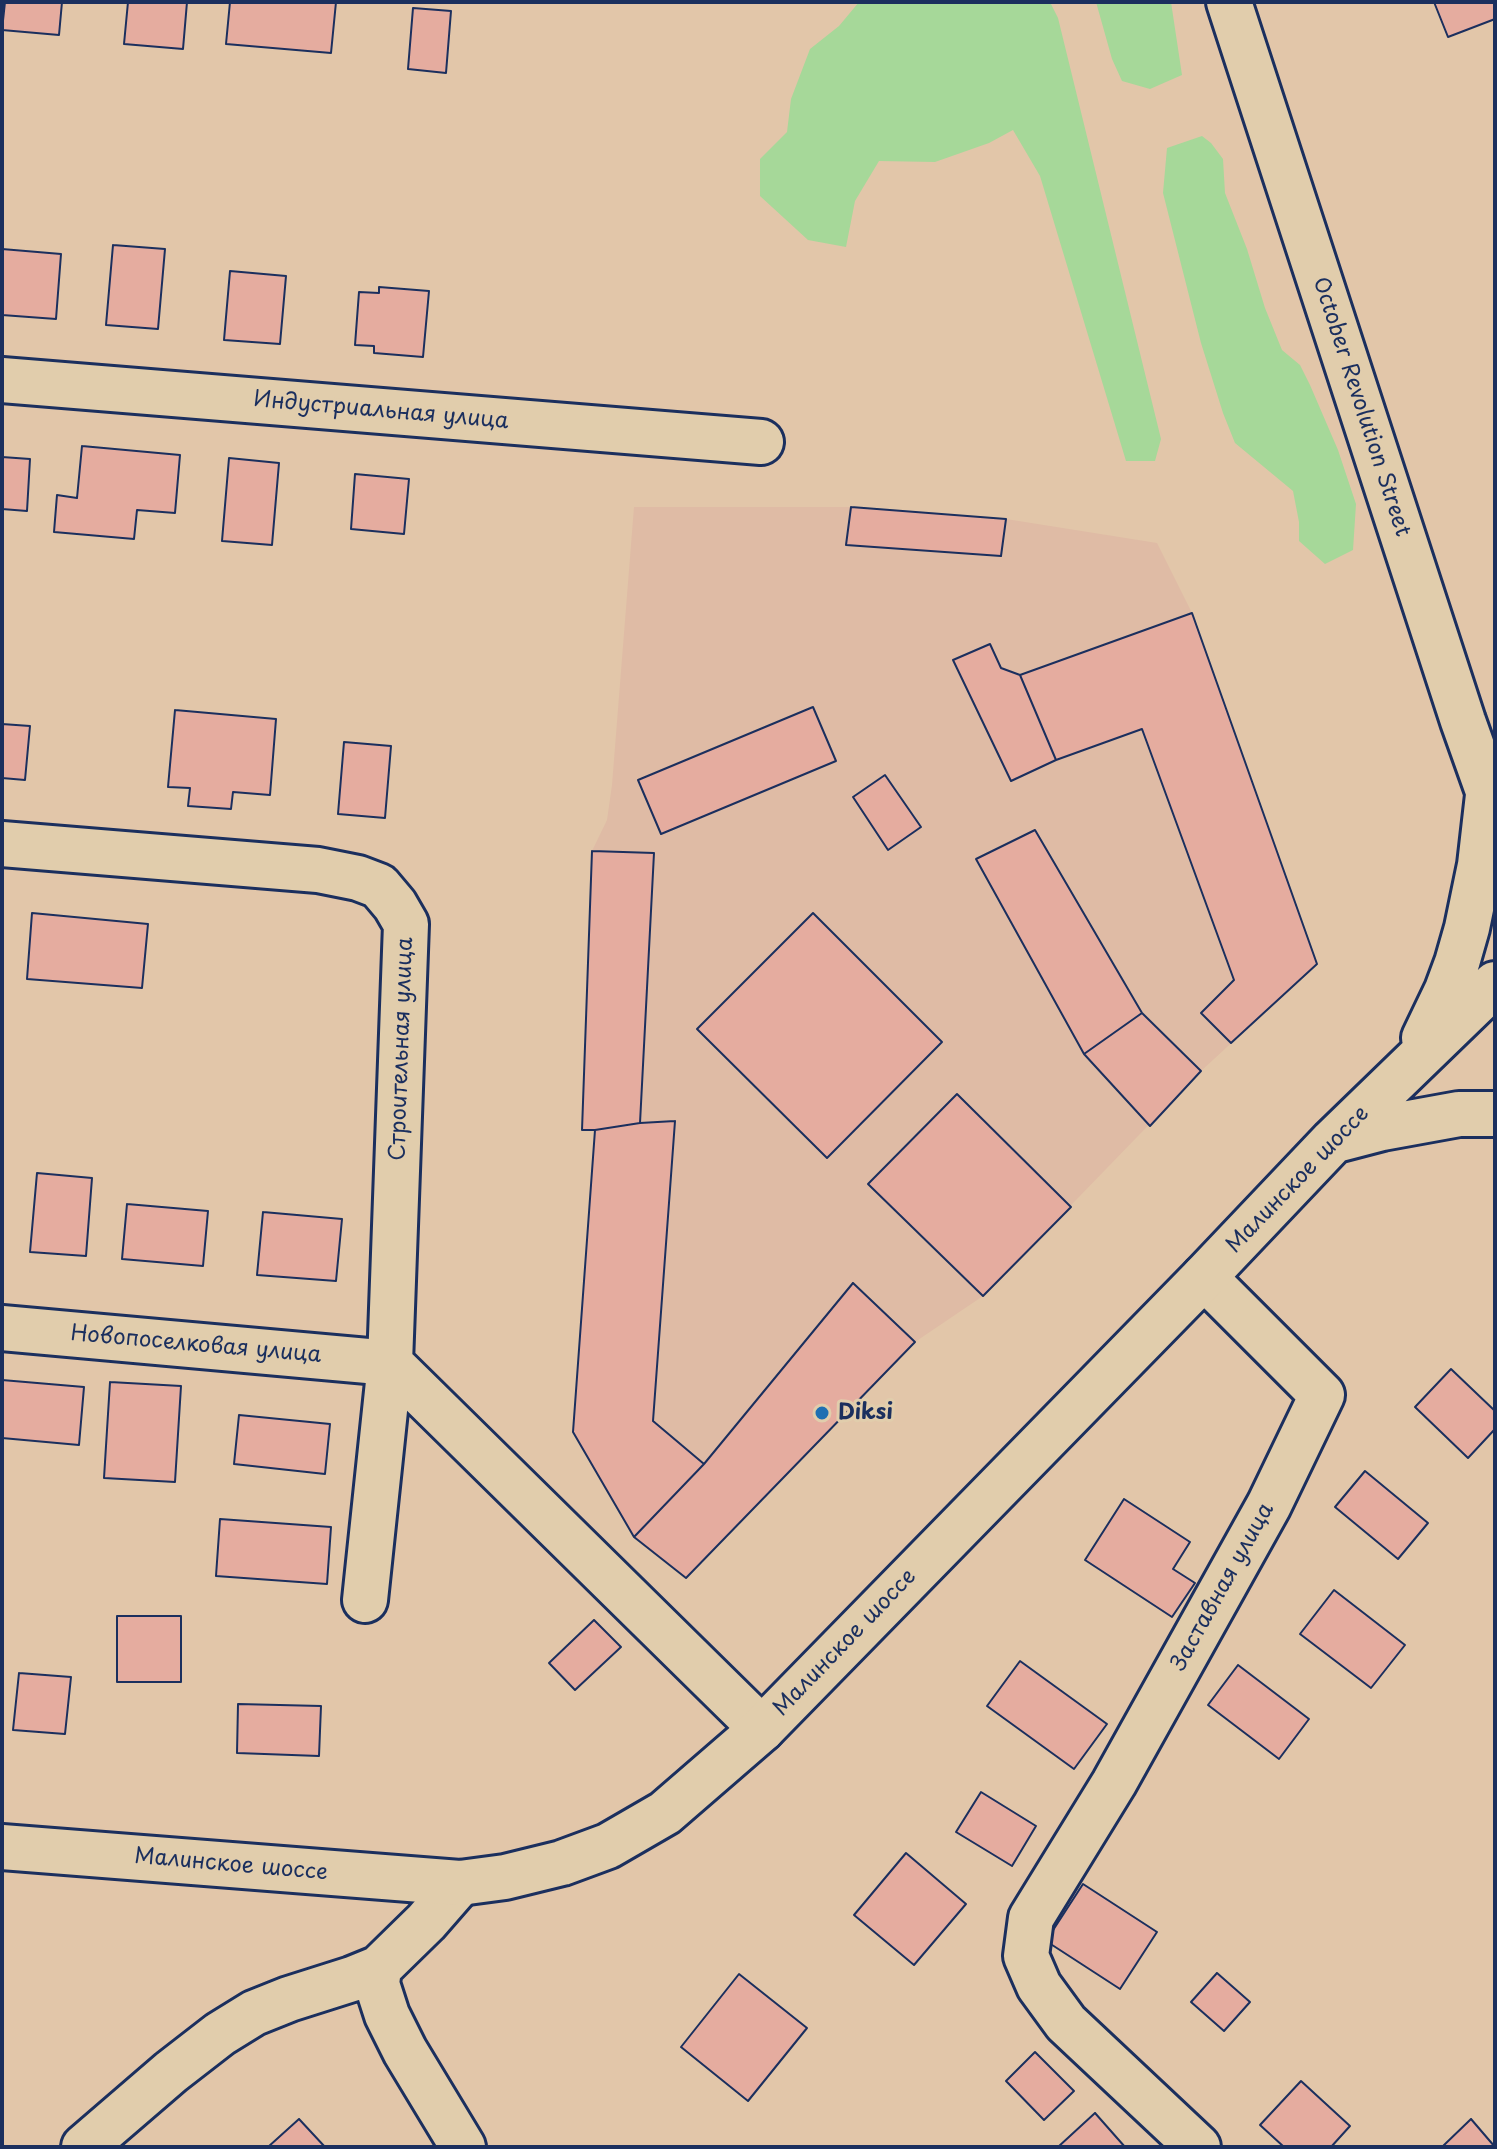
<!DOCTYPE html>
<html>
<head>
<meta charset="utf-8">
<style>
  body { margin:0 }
  #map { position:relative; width:1497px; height:2149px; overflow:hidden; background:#e2c6a9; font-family:"Playpen Sans",sans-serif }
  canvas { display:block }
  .frame { position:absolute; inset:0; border:4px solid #1b2f5e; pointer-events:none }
</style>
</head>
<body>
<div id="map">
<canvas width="1497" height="2149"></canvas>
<div class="frame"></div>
</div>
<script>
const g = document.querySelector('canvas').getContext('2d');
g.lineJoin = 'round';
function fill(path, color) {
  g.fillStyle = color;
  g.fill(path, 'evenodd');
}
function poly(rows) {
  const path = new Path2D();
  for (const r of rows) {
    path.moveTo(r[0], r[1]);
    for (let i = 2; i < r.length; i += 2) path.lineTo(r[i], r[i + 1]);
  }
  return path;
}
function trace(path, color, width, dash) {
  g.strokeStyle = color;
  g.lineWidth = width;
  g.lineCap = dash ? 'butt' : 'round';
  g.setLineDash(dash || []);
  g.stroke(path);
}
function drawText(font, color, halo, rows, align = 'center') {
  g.font = font + ' "Playpen Sans",sans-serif';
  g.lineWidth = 6;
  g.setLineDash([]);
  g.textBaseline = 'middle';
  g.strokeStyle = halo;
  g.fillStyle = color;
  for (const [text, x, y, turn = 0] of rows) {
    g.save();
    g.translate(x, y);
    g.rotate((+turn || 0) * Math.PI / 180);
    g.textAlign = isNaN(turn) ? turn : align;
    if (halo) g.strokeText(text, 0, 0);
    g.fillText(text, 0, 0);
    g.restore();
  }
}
fill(poly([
  [634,507,851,507,1006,519,1157,543,1192,613,1317,964,1201,1071,983,1296,915,1342,686,1578,634,1537,595,1131,582,1130,592,851,607,820,612,785]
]), '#dfbba5');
fill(poly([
  [859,2,1050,2,1058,18,1161,439,1155,461,1126,461,1040,176,1013,130,989,143,935,162,879,161,855,201,846,247,808,240,760,196,760,159,787,132,791,99,810,49,839,26],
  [1096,2,1171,2,1182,75,1150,89,1122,81,1112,59],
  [1202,136,1211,143,1223,159,1225,193,1247,249,1265,308,1282,350,1300,365,1310,385,1338,450,1356,504,1353,550,1325,564,1299,541,1299,522,1293,491,1235,443,1223,413,1201,343,1163,193,1167,148]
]), '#a6d899');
const building = poly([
  [5,2,62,2,59,35,2,30,5,2],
  [128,2,187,2,183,49,124,44,128,2],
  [230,2,336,2,331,53,226,44,230,2],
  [1434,2,1495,2,1495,19,1448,37,1434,2],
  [413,8,451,11,446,73,408,69,413,8],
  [113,245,165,249,158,329,106,325,113,245],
  [2,249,61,254,56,319,2,315,2,249],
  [230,271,286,276,280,344,224,340,230,271],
  [379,287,429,291,423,357,374,353,374,346,355,345,359,292,379,293,379,287],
  [82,446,180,455,175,513,137,510,134,539,54,532,57,495,77,498,82,446],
  [2,457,30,459,27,511,2,509,2,457],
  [229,458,279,463,272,545,222,541,229,458],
  [355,474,409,479,404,534,351,529,355,474],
  [851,507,1006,519,1001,556,846,545,851,507],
  [1192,613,1317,964,1231,1043,1201,1013,1234,980,1142,729,1056,760,1020,675,1192,613],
  [990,644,1001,668,1020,675,1056,760,1011,781,953,660,990,644],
  [813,707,836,761,661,834,638,780,813,707],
  [175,710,276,719,270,795,233,792,231,809,188,806,190,788,168,787,175,710],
  [2,724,30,726,25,780,2,778,2,724],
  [344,742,391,746,385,818,338,814,344,742],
  [885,775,921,827,888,850,853,797,885,775],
  [1035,830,1142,1013,1084,1054,976,859,1035,830],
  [592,851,654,853,640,1123,595,1130,582,1130,592,851],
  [32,913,148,924,142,988,27,979,32,913],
  [813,913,942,1042,827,1158,697,1029,813,913],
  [1142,1013,1201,1071,1150,1126,1084,1054,1142,1013],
  [957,1094,1071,1207,983,1296,868,1184,957,1094],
  [675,1121,653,1421,704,1464,634,1537,573,1432,595,1130,640,1123,675,1121],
  [37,1173,92,1178,86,1256,30,1252,37,1173],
  [127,1204,208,1211,203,1266,122,1259,127,1204],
  [263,1212,342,1219,336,1281,257,1275,263,1212],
  [853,1283,915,1342,686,1578,634,1537,704,1464,853,1283],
  [1451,1369,1495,1411,1495,1429,1468,1458,1415,1407,1451,1369],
  [2,1380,84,1387,79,1445,2,1438,2,1380],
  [110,1382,181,1386,175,1482,104,1478,110,1382],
  [239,1415,330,1424,325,1474,234,1464,239,1415],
  [1365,1471,1428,1523,1398,1559,1335,1507,1365,1471],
  [1124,1499,1190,1542,1173,1569,1195,1583,1172,1617,1085,1560,1124,1499],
  [220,1519,331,1527,327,1584,216,1576,220,1519],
  [1334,1590,1405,1645,1371,1688,1300,1634,1334,1590],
  [117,1616,181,1616,181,1682,117,1682,117,1616],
  [594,1620,621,1647,575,1690,549,1663,594,1620],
  [1020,1661,1107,1724,1074,1769,987,1706,1020,1661],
  [1238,1665,1309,1719,1279,1759,1208,1705,1238,1665],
  [19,1673,71,1677,65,1734,13,1730,19,1673],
  [238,1704,321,1706,319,1756,237,1753,238,1704],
  [981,1792,1036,1826,1012,1866,956,1832,981,1792],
  [906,1853,966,1904,914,1965,854,1915,906,1853],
  [1083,1884,1157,1932,1120,1989,1046,1941,1083,1884],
  [1217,1973,1250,2002,1224,2031,1191,2002,1217,1973],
  [739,1974,807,2028,748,2101,681,2047,739,1974],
  [1035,2052,1074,2091,1044,2120,1006,2081,1035,2052],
  [1301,2081,1350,2126,1331,2147,1284,2147,1260,2125,1301,2081],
  [1095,2113,1125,2147,1058,2147,1095,2113],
  [299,2119,325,2147,268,2147,299,2119],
  [1471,2119,1495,2147,1442,2147,1471,2119]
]);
fill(building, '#e5ac9f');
trace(building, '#1b2f5e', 2);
const minor = poly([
  [2,380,761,442],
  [2,844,318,870,358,878,379,886,395,905,406,924,390,1363,365,1600],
  [2,1328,390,1363],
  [390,1363,762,1729],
  [379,1968,377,1984,387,2015,405,2051,463,2147],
  [84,2147,171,2072,220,2034,254,2013,289,1999,352,1979,379,1968,426,1922,460,1883],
  [1198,2147,1066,2023,1039,1986,1026,1956,1031,1918,1114,1783,1269,1505,1322,1395,1204,1277]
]);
const major = poly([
  [1229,2,1463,721,1495,811],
  [1424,1038,1447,990,1457,963,1467,928,1480,865,1488,795],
  [1336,1140,1382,1128,1459,1114,1495,1114],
  [2,1847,460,1883,505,1877,562,1863,608,1846,665,1813,762,1729,1204,1277,1333,1141,1495,984]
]);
trace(minor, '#1b2f5e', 50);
trace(major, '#1b2f5e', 50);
trace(minor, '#e1cdac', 44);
trace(major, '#e1cdac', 44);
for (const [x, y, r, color] of [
  [822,1413,8,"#1f6fb2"]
]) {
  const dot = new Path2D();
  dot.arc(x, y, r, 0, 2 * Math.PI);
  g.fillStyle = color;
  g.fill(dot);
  trace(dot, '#e1cdac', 3);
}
drawText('22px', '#1b2f5e', '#e1cdac', [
  ["October Revolution Street",1361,407,72],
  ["Индустриальная улица",381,411,5],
  ["Строительная улица",402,1049,-88],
  ["Малинское шоссе",1298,1180,-46],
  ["Новопоселковая улица",196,1345,5],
  ["Заставная улица",1223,1587,-61],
  ["Малинское шоссе",845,1643,-46],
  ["Малинское шоссе",231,1865,5]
]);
drawText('bold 22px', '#1b2f5e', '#e1cdac', [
  ["Diksi",838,1413]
], 'left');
</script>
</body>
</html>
